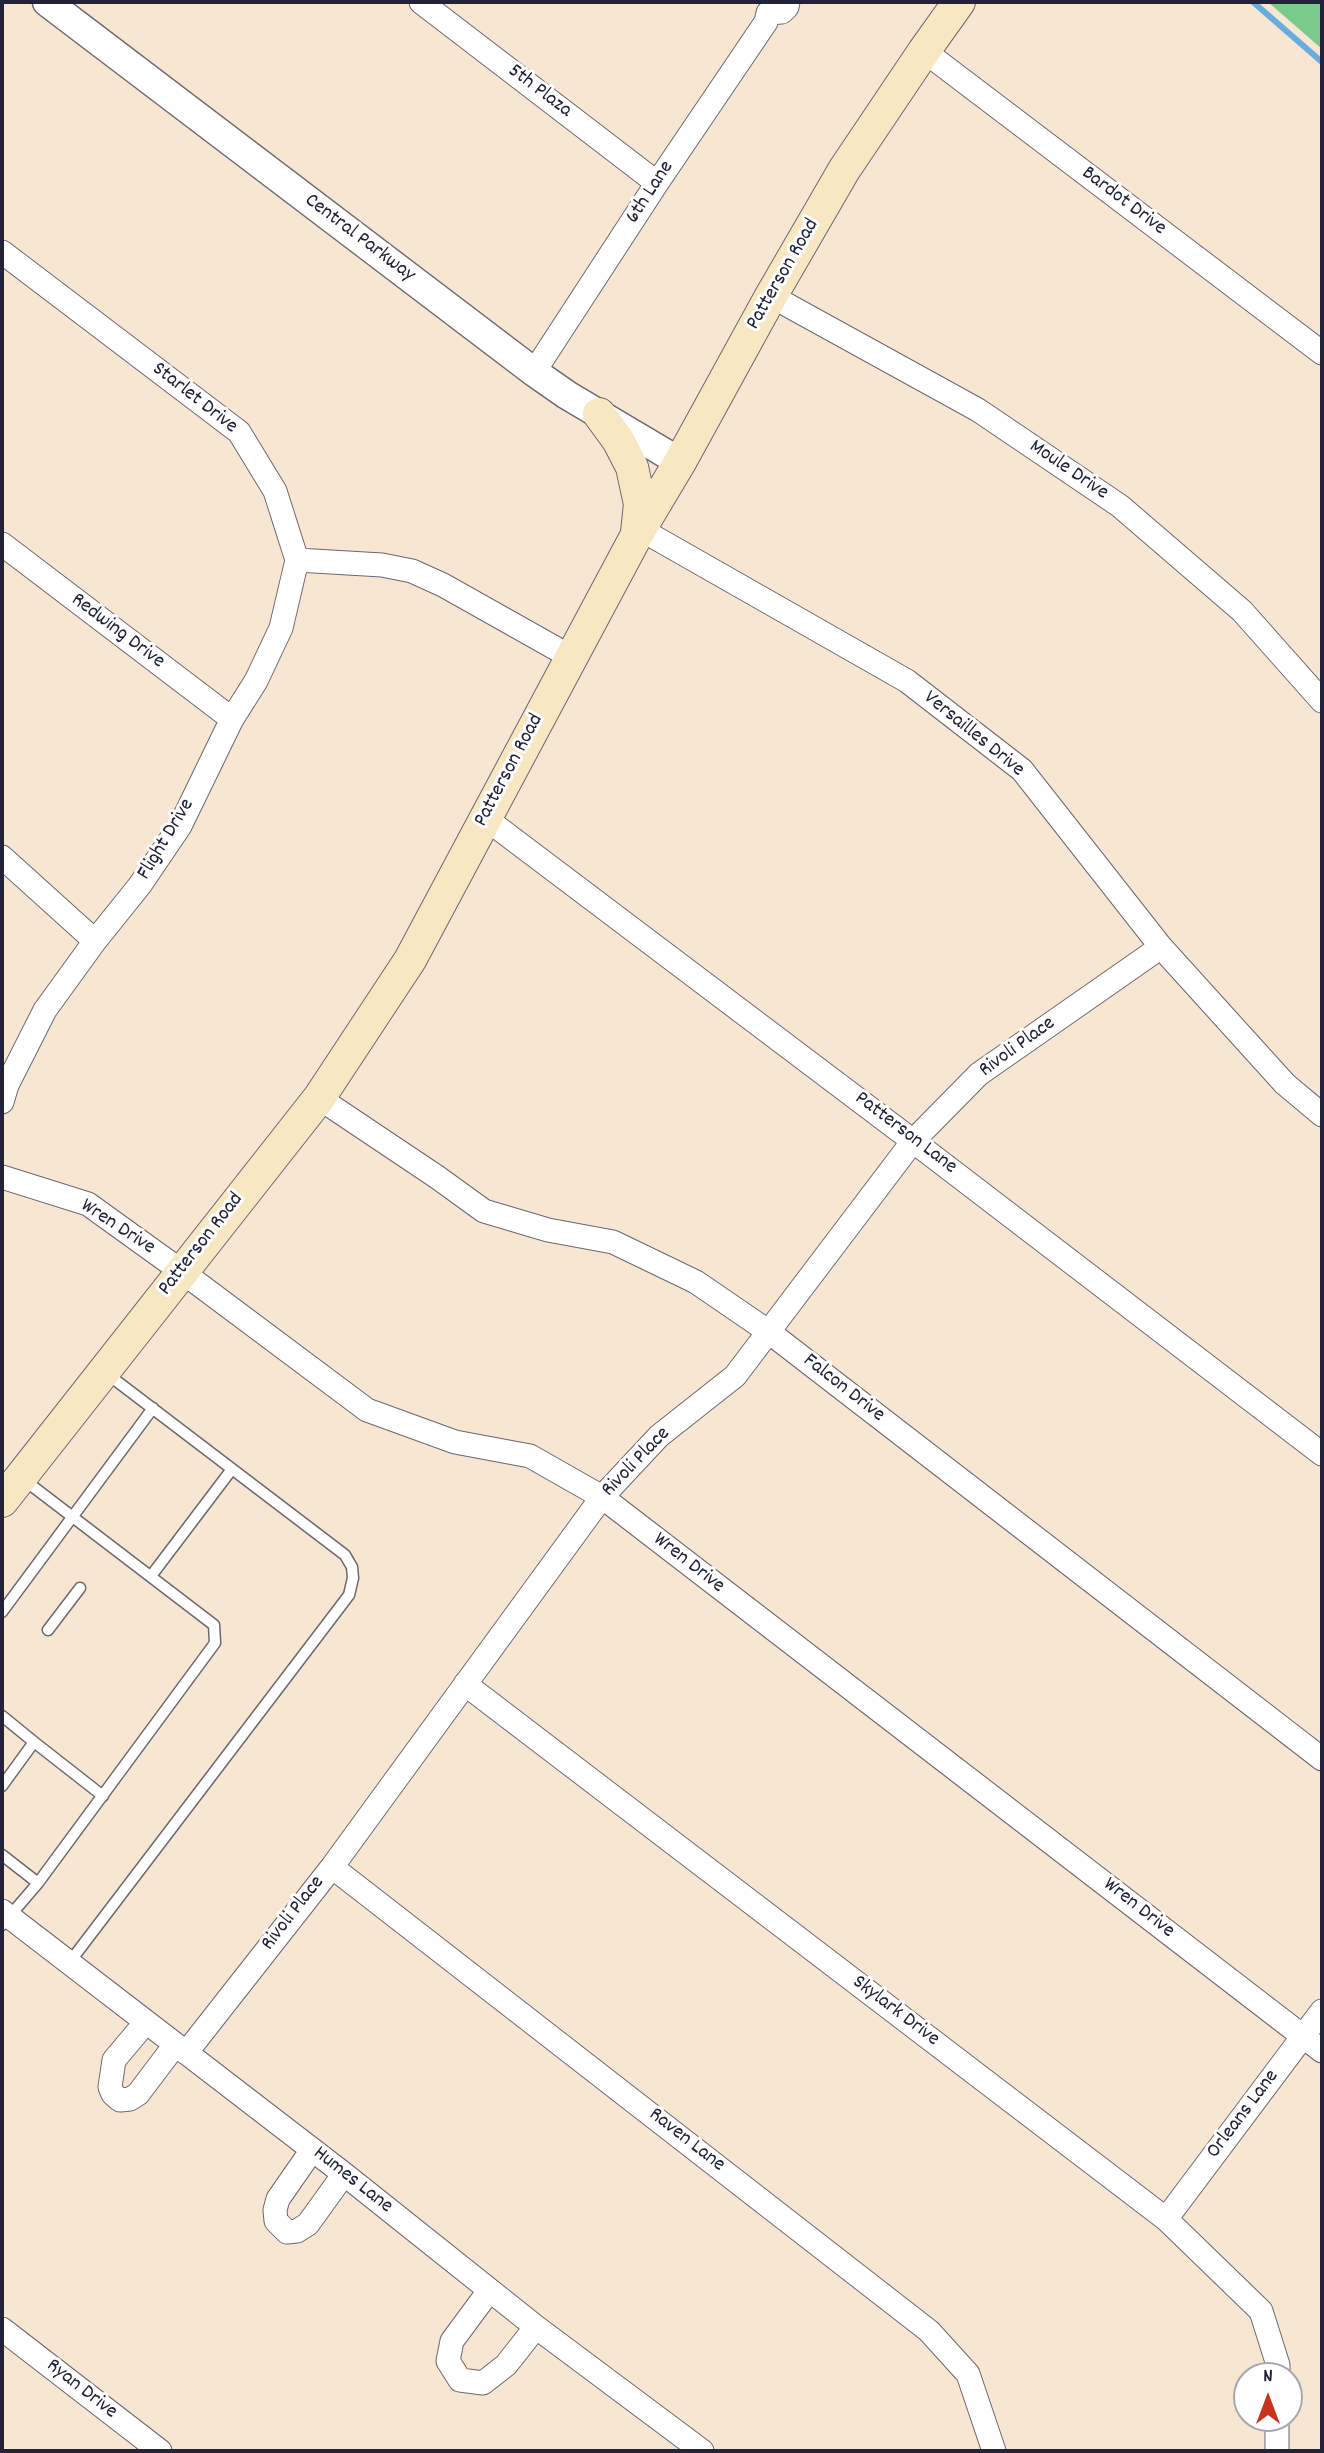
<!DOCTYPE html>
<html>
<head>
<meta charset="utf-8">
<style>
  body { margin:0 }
  #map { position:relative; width:1324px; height:2453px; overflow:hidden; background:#f7e7d2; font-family:Dekko,sans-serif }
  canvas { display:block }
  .frame { position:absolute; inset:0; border:4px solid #22223b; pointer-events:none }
  .north { position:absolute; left:1233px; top:2362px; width:70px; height:70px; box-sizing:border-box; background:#fff; border:2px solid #a7a7b1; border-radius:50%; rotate:0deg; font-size:19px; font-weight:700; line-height:28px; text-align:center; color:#22223b }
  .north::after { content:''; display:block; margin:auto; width:24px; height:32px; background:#c8321e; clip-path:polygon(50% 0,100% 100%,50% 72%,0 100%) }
</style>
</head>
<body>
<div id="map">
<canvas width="1324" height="2453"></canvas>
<div class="frame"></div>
<div class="north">N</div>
</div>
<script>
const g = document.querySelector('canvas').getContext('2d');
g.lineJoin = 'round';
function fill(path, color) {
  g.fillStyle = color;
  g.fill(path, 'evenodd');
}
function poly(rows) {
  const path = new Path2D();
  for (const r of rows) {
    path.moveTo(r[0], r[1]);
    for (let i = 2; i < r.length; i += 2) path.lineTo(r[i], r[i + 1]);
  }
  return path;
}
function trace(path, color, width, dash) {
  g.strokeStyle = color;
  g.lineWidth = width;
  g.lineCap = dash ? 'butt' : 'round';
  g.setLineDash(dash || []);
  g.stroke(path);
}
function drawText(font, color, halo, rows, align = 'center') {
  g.font = font + ' Dekko,sans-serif';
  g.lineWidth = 6;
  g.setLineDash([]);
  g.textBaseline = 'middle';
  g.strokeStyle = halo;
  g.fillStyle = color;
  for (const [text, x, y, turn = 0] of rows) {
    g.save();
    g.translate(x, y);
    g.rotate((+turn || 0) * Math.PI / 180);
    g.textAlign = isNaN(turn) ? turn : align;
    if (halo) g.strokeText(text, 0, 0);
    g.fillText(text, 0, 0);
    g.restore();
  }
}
fill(poly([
  [1268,2,1322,2,1322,49]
]), '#7aca8b');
trace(poly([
  [1253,2,1322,62]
]), '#69acde', 6);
const service = poly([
  [151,1576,232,1469],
  [2,1612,153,1408],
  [48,1630,80,1588],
  [2,1716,34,1742,2,1786],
  [34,1742,103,1796],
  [2,1855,38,1883],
  [2,1925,38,1883,215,1643,214,1625,23,1479],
  [69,1963,349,1595,353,1578,352,1567,345,1555,106,1373]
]);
const minor = poly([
  [421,2,657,183],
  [768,13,782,12,787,7,788,2],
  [924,51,1322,353],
  [2,252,239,432,275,491,297,560,382,565,412,571,443,585,571,657],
  [771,296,978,410,1120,506,1242,611,1322,701],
  [534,372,657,183,766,22,768,13],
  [640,529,907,681,1022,770,1161,947,1285,1084,1322,1115],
  [2,544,232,719],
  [485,818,913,1141,1322,1454],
  [2,857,95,941],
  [319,1098,437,1177,484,1211,548,1230,613,1242,696,1282,769,1332,1322,1759],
  [2,1102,7,1085,45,1010,95,941,140,885,180,826,232,719,256,681,281,628,297,560],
  [2,1177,88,1204,181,1271,367,1410,455,1442,530,1456,602,1497,1322,2051],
  [465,1684,1166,2219,1261,2311,1278,2365,1278,2376],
  [332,1867,929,2331,968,2374,994,2451],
  [2,1911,344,2174,536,2327,702,2451],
  [146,2022,114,2060,110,2087,113,2094,120,2100,130,2099,138,2094,175,2045],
  [186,2053,332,1867,602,1497,659,1436,735,1376,913,1141,979,1074,1161,947],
  [312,2150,278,2199,275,2210,276,2221,287,2232,297,2231,308,2224,344,2174],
  [1166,2219,1322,2011],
  [489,2291,452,2341,448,2361,460,2380,483,2383,506,2365,536,2327],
  [2,2329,160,2451],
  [1277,2451,1277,2418]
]);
const tertiary = poly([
  [47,2,534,372,567,395,680,462]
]);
const secondary = poly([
  [599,414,618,440,632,467,640,504,637,532],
  [2,1501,319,1098,410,960,640,529,680,462,771,296,844,170,924,51,959,2]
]);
trace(service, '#6d6770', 13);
trace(minor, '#6d6770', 25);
trace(tertiary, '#6d6770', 31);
trace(secondary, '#6d6770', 34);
trace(service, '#fff', 10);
trace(minor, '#fff', 23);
trace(tertiary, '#fff', 28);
trace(secondary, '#f7e8c3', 32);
drawText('21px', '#22223b', '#fff', [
  ["5th Plaza",539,92,37],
  ["6th Lane",651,193,-57],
  ["Bardot Drive",1123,202,37],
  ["Central Parkway",359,239,37],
  ["Patterson Road",784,275,-60],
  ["Starlet Drive",194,399,38],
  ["Moule Drive",1068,471,34],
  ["Redwing Drive",117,632,37],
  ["Versailles Drive",973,735,39],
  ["Patterson Road",510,771,-62],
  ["Flight Drive",167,840,-59],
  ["Rivoli Place",1018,1048,-36],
  ["Patterson Lane",905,1134,37],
  ["Wren Drive",117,1228,33],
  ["Patterson Road",202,1245,-52],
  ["Falcon Drive",843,1389,38],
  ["Rivoli Place",637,1463,-46],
  ["Wren Drive",688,1564,38],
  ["Wren Drive",1138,1909,38],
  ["Rivoli Place",294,1914,-52],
  ["Skylark Drive",895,2012,37],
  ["Orleans Lane",1244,2115,-53],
  ["Raven Lane",686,2141,38],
  ["Humes Lane",352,2181,38],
  ["Ryan Drive",81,2390,38]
]);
</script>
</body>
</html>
